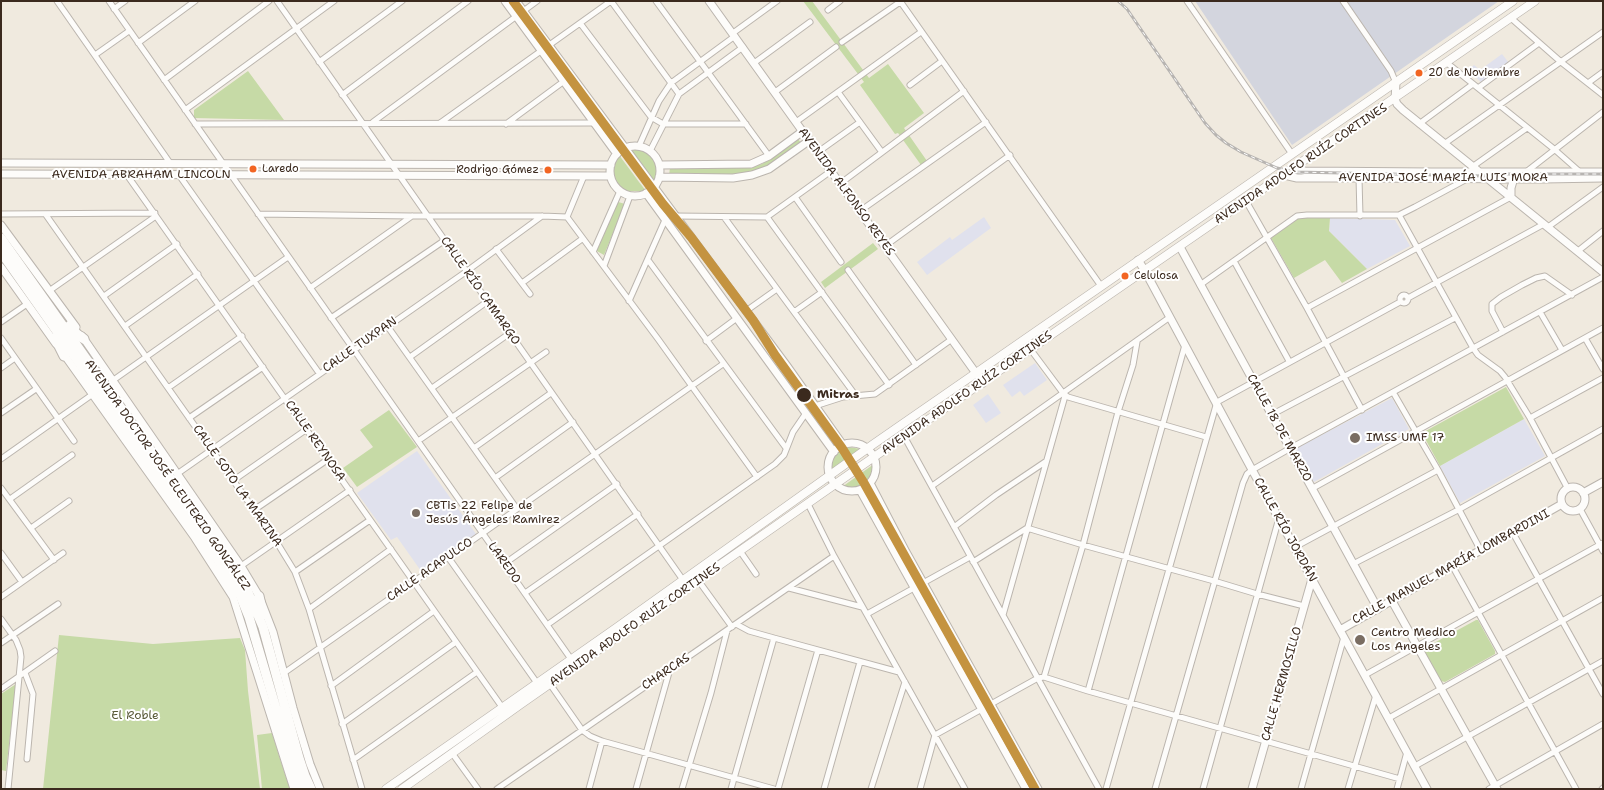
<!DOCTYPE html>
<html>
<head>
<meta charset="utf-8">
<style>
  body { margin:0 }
  #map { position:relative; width:1604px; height:790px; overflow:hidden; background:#f0eadf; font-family:"Shantell Sans",sans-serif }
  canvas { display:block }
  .frame { position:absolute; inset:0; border:2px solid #3b2a1e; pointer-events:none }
</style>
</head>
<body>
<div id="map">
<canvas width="1604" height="790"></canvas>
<div class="frame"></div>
</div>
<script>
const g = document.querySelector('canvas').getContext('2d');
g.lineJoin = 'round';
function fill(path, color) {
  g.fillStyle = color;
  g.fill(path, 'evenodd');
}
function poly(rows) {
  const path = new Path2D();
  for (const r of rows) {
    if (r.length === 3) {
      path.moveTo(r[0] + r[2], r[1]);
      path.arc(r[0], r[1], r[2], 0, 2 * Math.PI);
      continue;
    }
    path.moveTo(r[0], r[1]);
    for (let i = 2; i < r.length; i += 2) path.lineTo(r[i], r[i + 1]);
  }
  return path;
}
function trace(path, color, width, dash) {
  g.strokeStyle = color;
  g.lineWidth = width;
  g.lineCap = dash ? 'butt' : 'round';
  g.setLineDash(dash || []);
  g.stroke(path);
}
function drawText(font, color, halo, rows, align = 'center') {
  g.font = font + ' "Shantell Sans",sans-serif';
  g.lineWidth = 4;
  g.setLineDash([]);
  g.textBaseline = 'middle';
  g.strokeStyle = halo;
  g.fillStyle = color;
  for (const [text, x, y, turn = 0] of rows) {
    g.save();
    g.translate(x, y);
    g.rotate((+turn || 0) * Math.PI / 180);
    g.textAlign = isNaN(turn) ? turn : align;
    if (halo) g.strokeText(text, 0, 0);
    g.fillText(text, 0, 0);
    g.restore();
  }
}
fill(poly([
  [1502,54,1509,63,1482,83,1468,70,1474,65,1480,70],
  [984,217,991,228,927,275,917,262,950,237,952,240],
  [1330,218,1395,220,1410,246,1367,269,1329,231],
  [1035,363,1047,380,1024,396,1020,391,1012,397,1003,385],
  [988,394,1001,413,986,423,973,405],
  [1392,398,1409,429,1314,482,1295,449],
  [1524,419,1545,456,1460,503,1440,466],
  [417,451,476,534,421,571,397,537,391,540,357,493]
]), '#e0e1ed');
fill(poly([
  [1195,1,1499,1,1292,145]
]), '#d3d5de');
fill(poly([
  [803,1,812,1,869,78,888,64,924,113,904,128,927,161,921,165,898,133,895,134,860,85,864,82],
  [248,71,284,120,194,118,194,110],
  [798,139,802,144,767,169,733,177,669,176,670,167,751,167,762,164],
  [633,149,643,149,651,154,655,159,658,171,654,183,629,150],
  [619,155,639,182,646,191,628,191,623,189,616,182,613,176,612,168,615,159],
  [615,201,625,204,604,255,595,250],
  [1300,217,1330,218,1329,231,1367,269,1342,283,1325,260,1294,278,1271,238],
  [873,243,878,249,825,288,821,282],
  [1506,387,1524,419,1440,466,1422,433],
  [389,410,417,447,357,487,343,468,373,447,360,430],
  [848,447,861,449,831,471,831,466,835,455,843,448],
  [874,464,871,478,862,486,851,490,842,487],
  [1476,620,1478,620,1495,651,1495,654,1445,682,1441,681,1424,651,1425,648],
  [59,635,153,644,240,638,245,650,248,691,260,789,43,789],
  [16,684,6,771,1,770,1,694],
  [272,733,282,765,290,789,262,789,257,735]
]), '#c6daa6');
const street = poly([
  [57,1,170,163],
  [109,1,571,659],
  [277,1,683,580],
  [611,1,679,94],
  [656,1,769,156],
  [900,1,1101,286],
  [1187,1,1292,154],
  [1343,1,1391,71,1396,83],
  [114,9,125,1],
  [828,10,840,1],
  [1511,18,1561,62,1603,95],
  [580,23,651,117,663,124,746,124],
  [733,33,777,1],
  [842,42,900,2],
  [138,43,195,1],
  [95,55,129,31],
  [319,62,402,1],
  [754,63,810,22],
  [1447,63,1554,149,1580,172],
  [164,80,269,1],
  [1588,83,1603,72],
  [910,85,942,61],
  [1478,88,1539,43],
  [775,92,836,47],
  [838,92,881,151],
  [342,95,468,1],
  [185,110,334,1],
  [373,122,537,1],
  [796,122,921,32],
  [440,123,611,1],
  [195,124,594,123],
  [506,124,571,76],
  [1419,124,1473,84],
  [1444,144,1603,32],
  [639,146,659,101,671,83,735,36],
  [650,151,679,94,743,47],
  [818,152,860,122],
  [1472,167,1527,128],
  [1526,172,1603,112],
  [127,175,502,707],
  [179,175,319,373],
  [1359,178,1360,216],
  [841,183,964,91],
  [795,197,841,262],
  [1246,201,1307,308,1362,410],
  [860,211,986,122],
  [1,214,155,213],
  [258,214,412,216,542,216,567,217],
  [46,215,276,541,295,572,309,609,362,789],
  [1399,215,1473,348,1478,355,1500,371,1505,377,1530,418,1568,489],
  [675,216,767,217,831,171],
  [567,217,658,339,757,477],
  [567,217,584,176],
  [724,217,856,396],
  [767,217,889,385],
  [1548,227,1603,187],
  [885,246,1010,155],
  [496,249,530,294],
  [1578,251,1603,231],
  [593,252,620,191],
  [648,260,786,448],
  [1234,261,1289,361],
  [604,266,630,196],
  [848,270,916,365],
  [522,283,582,239],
  [1200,285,1297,216,1307,215,1399,215,1415,207,1465,180],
  [310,288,412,216],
  [49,291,156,216],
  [1404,299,4],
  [104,296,177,244],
  [1408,298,1544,224],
  [629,301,665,220],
  [1307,308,1511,197],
  [746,311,777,289],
  [794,312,822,292],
  [1540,312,1562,350],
  [331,318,445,240],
  [1,322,27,304],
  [125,326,198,274],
  [388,327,517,509],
  [1503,332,1492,311,1492,304,1501,297,1522,285,1536,278,1545,276,1572,295],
  [1,338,74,441],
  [1585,338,1603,369],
  [706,341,737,318],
  [1031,350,1063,393,1068,397,1206,437],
  [410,357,488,301],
  [1,368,15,358],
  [112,381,288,257],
  [168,388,242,336],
  [432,388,510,333],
  [1393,392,1438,470,1481,551],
  [815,406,843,397,875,394,952,339],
  [1,413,36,389],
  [1271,415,1455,318],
  [189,418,263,367],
  [1530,418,1603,378],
  [905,438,1099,789],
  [418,441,546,352],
  [474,448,551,393],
  [1,459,93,394],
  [177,474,467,271,542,216],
  [495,478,573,422],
  [234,480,307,429],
  [932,486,1170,317],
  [1,488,54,560],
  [1313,488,1603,328],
  [10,499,72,455],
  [808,504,834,556,965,789],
  [1580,509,1603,551],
  [254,510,327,460],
  [954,527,996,495,1045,462],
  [31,528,69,501],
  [1513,533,1603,694],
  [1295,547,1438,470],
  [740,551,756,574],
  [1,553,22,582],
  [448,557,537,683],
  [973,562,1027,528,1083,545,1214,581,1257,594,1304,606],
  [504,564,617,484],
  [1353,564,1458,510,1603,429],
  [241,566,350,490],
  [1453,567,1576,789],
  [295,572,370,520],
  [698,580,732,627],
  [789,588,862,607],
  [525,593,638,514],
  [1,597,63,553],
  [309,609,391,549],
  [867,614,970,557],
  [1003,615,1065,396],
  [1,619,16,640,20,650,21,657,8,789],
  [736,624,749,631,774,638,899,672],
  [547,625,775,464,784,455,793,432,806,413],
  [1,643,58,604],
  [25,673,33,694,27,759],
  [284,673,723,364],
  [1365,675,1603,543],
  [1044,677,1083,545,1118,412,1133,365,1137,342],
  [550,684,582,730,590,736,602,741,774,789],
  [331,686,434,611],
  [1,689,55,651],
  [1088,691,1185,345],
  [1389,718,1603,598],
  [342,724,456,642],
  [452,753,478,789],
  [353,760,477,672],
  [1415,766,1603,661],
  [497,789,834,556],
  [589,789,602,741],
  [636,789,670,669],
  [682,789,711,693,727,631],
  [731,789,774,638],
  [778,789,818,650],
  [824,789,860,662],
  [871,789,905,682],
  [920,789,935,735,1038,678,1044,677,1088,691,1400,779],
  [1106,789,1217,402,1400,302],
  [1155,789,1243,483,1247,474,1252,470,1289,449,1603,277],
  [1203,789,1279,518],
  [1301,789,1344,637],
  [1348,789,1376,695],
  [1397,789,1407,752],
  [1489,789,1603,724],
  [1602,789,1603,788]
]);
const secondary = poly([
  [505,1,617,154],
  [516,1,787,366,843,445],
  [709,1,983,383],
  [1396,83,1395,99,1397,104,1403,110,1603,272],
  [635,171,25],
  [1,163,611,165],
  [660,165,751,164,769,156,803,131],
  [1293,169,1305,171,1431,172,1603,172],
  [1,174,610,176],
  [1284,175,1297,178,1359,178,1543,179,1603,178],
  [659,177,733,178,752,175,769,169,810,140],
  [646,193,834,452],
  [1511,197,1511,188,1514,178],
  [1,225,76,327],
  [1180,247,1378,609],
  [1138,260,1145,271,1250,466,1427,789],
  [1,267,56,344],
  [82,336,241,566,259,596,273,632,293,708,310,764,320,789],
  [63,353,195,538,233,597,294,789],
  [852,467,24],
  [870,483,906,552,1038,789],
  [1573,499,12],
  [860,490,1026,789],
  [1583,493,1603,482],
  [1392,601,1497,789],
  [1340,630,1562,504],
  [1252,789,1312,579]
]);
const primary = poly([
  [386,789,616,628,875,443,1513,1],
  [402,789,521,704,874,457,1535,1]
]);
const highway = poly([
  [1,238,225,555,247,590,263,627,299,758,305,776,311,789],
  [1,252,218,560,240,595,249,617,296,776,302,789],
  [70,325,77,334,84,339],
  [55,338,64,356],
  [259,596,263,615]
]);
trace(street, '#bbb5ae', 7);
trace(secondary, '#bbb5ae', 9);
trace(primary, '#bbb5ae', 9);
trace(highway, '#bbb5ae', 11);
trace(street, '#fdfcfa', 5);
trace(secondary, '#fdfcfa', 7);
trace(primary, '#fdfcfa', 8);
trace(highway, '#fdfcfa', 9);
const rail = poly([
  [1118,1,1127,9,1205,123,1216,135,1226,143,1241,152,1277,168,1295,172,1483,176,1503,174,1603,174],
  [663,208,689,234]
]);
trace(rail, '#b7b4b1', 3);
trace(rail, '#fff', 1, [4]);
trace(poly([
  [513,1,663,204,691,237,753,320,775,355,842,448,864,483,1035,789]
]), '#c49340', 9);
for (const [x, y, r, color] of [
  [1419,73,4.5,"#f26522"],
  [253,169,4.5,"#f26522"],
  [548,170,4.5,"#f26522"],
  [1125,276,4.5,"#f26522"],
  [804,395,8,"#3b2a1e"],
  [1355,438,6,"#7a6d62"],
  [416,513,5,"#7a6d62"],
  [1360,640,6,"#7a6d62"]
]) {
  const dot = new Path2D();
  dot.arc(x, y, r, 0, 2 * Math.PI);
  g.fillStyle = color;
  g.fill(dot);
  trace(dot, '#fff', 2);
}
drawText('11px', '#3b2a1e', '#fff', [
  ["20 de Noviembre",1428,73],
  ["Laredo",262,169],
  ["Rodrigo Gómez",539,170,"right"],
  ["Celulosa",1134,276]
], 'left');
drawText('12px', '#3b2a1e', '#fff', [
  ["AVENIDA ADOLFO RUÍZ CORTINES",1301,164,-34],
  ["AVENIDA ABRAHAM LINCOLN",141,175],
  ["AVENIDA JOSÉ MARÍA LUIS MORA",1443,178],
  ["AVENIDA ALFONSO REYES",846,192,54],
  ["CALLE RÍO CAMARGO",480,291,55],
  ["CALLE TUXPAN",360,345,-35],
  ["AVENIDA ADOLFO RUÍZ CORTINES",967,393,-35],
  ["CALLE 18 DE MARZO",1279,428,61],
  ["CALLE REYNOSA",315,441,55],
  ["AVENIDA DOCTOR JOSÉ ELEUTERIO GONZÁLEZ",167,475,55],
  ["CALLE SOTO LA MARINA",237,486,55],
  ["CALLE RÍO JORDÁN",1285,530,61],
  ["LAREDO",504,563,55],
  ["CALLE MANUEL MARÍA LOMBARDINI",1451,567,-29],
  ["CALLE ACAPULCO",430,570,-35],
  ["AVENIDA ADOLFO RUÍZ CORTINES",635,625,-35],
  ["CHARCAS",666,672,-34],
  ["CALLE HERMOSILLO",1282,684,-74]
]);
drawText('bold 12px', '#3b2a1e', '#fff', [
  ["Mitras",817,395]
], 'left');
drawText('12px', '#3b2a1e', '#fff', [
  ["IMSS UMF 17",1366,438],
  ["CBTis 22 Felipe de",426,506],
  ["Jesús Ángeles Ramirez",426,520],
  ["Centro Medico",1371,633],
  ["Los Angeles",1371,647]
], 'left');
drawText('12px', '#5a5b39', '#fff', [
  ["El Roble",135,716]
]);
</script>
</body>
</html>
